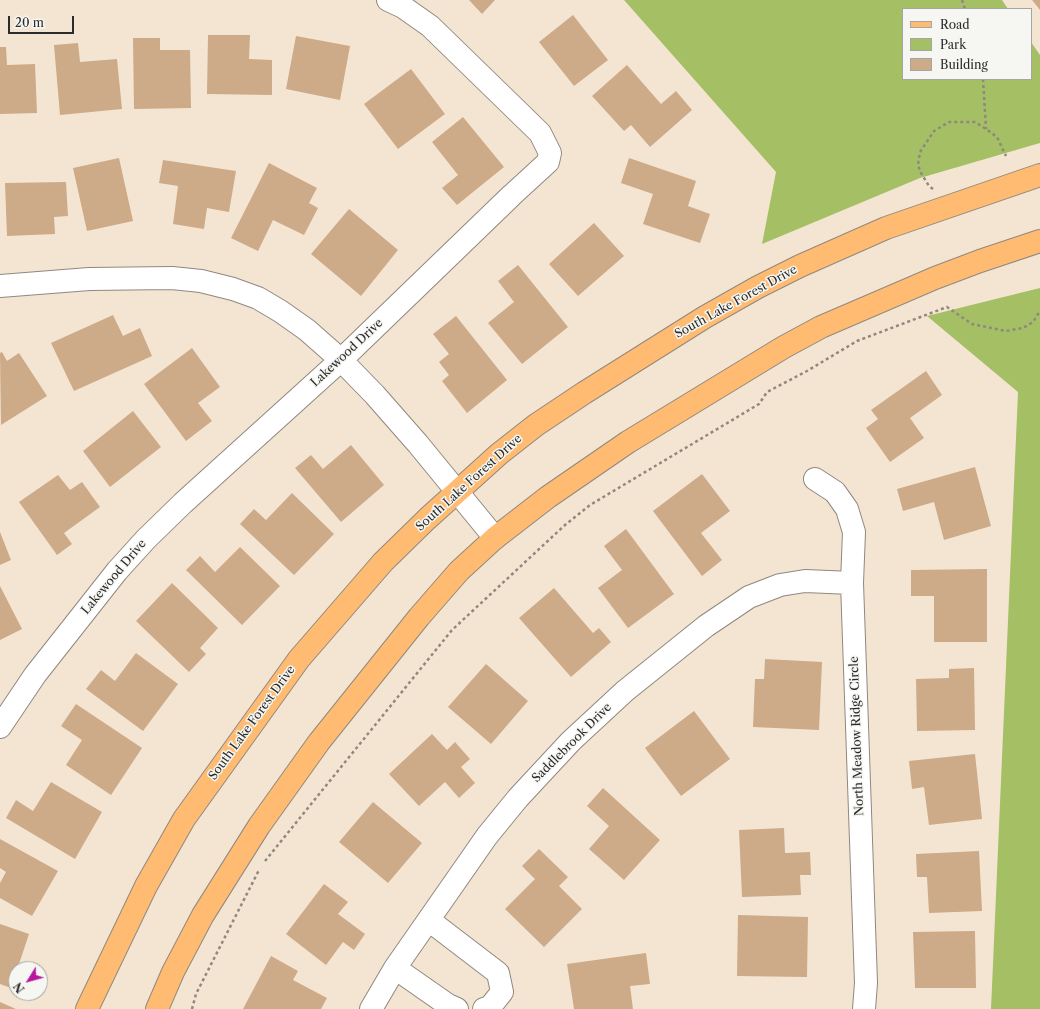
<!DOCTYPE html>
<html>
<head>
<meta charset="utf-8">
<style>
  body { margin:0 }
  #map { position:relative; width:1040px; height:1009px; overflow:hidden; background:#f4e5d3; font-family:"Libre Caslon Text",serif }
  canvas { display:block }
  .legend { position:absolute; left:902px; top:8px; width:130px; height:72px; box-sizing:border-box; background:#f6f6f2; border:1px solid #a5a5a2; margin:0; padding:5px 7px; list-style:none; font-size:12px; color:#2b2b2b }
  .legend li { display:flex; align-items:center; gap:8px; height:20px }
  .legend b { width:20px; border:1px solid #a5a5a2 }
  .north { position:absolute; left:8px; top:961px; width:40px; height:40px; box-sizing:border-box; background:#f6f6f2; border:1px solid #a5a5a2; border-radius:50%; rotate:233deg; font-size:11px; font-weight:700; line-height:16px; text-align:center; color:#2b2b2b }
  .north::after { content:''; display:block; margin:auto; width:14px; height:18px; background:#b5179e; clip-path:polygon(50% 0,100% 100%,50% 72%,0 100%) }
  .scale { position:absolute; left:8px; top:16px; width:66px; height:18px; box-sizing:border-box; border:2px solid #2b2b2b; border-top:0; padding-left:5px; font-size:12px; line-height:14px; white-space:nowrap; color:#2b2b2b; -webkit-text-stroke:3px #f6f6f2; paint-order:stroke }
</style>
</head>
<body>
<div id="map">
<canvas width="1040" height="1009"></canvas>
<ul class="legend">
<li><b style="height:5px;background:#febb71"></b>Road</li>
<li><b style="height:11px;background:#a5bf65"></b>Park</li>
<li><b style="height:11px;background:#cdaa88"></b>Building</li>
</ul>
<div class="north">N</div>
<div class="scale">20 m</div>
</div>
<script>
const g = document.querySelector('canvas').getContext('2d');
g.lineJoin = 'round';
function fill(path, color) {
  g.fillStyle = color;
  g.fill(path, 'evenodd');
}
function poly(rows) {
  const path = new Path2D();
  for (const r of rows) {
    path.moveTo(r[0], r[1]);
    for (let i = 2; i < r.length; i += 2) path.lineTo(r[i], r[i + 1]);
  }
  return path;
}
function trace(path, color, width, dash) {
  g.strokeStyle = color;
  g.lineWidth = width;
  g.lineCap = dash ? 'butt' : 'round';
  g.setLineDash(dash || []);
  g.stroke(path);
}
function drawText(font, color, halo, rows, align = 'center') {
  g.font = font + ' "Libre Caslon Text",serif';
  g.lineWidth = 3;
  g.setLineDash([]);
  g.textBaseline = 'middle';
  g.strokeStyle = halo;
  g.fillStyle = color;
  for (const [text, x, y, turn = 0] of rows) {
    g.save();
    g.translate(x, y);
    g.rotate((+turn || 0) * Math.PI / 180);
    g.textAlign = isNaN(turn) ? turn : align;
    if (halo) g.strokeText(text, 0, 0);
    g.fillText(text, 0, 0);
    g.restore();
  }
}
fill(poly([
  [624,0,1002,0,1008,9,903,9,903,79,1031,79,1031,42,1040,55,1040,143,920,178,762,244,776,172],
  [1040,288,1040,1009,991,1009,1018,392,927,316]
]), '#a5bf65');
fill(poly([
  [469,0,495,0,482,14],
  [1032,0,1040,0,1040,10],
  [573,15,608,60,574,86,539,42],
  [208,35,250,35,249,59,272,60,272,95,207,94],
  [296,36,350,46,340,100,286,89],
  [133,38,160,38,160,50,190,50,191,108,134,109],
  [78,43,80,62,117,59,122,109,60,115,54,45],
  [0,47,6,47,7,65,35,64,37,113,0,114],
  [627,65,661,104,676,91,692,110,650,147,631,125,624,131,592,96],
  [411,69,445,114,398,149,364,104],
  [463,117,504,167,457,205,442,188,458,175,432,142],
  [119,158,133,221,87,231,73,168],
  [629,158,696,181,688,206,710,214,700,243,643,224,653,194,621,183],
  [163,160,236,171,229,212,207,208,204,229,173,224,178,186,159,183],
  [269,163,317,188,309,203,318,208,304,235,273,220,258,251,231,238],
  [66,182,68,216,54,217,55,234,7,236,5,183],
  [349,209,398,250,361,296,311,254],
  [594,223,624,256,578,296,549,264],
  [518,265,568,327,522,364,488,323,514,302,498,281],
  [113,315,123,336,140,328,152,356,74,391,51,343],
  [456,316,507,380,467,413,442,381,449,375,439,362,449,354,433,334],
  [192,348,220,387,198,403,212,421,186,441,144,384],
  [2,352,7,361,19,353,47,396,1,425,0,353],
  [926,371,942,395,910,418,924,438,890,462,866,428,878,419,871,410],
  [133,411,161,447,110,487,83,451],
  [351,445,384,485,341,522,295,468,311,455,323,469],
  [975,467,991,526,944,540,934,502,903,511,897,489],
  [702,474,730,511,701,533,722,560,702,576,653,511],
  [58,475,70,490,82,482,100,507,64,533,72,544,57,555,19,502],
  [292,493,334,534,294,575,240,524,254,509,266,520],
  [626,529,674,594,628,628,598,588,622,570,604,546],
  [0,532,11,560,0,565],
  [240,547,280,586,242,625,186,570,200,556,215,572],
  [987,569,987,642,934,642,934,596,911,596,911,570],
  [172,583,218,628,200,648,206,654,189,672,136,621],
  [0,586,22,629,0,640],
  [554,588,593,633,599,628,611,642,571,677,519,618],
  [136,653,178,684,143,731,86,689,101,670,115,681],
  [765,659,822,662,819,730,753,727,755,679,764,679],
  [486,664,528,701,491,744,448,707],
  [974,668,975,730,917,731,916,679,949,678,949,669],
  [76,704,142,748,111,795,66,765,82,740,61,726],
  [694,711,730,759,681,796,645,748],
  [432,734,447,750,455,742,470,759,461,767,475,783,459,798,445,782,419,806,389,774],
  [975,754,982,819,929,825,924,787,912,789,909,761],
  [51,782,102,812,75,859,6,818,16,800,33,811],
  [603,788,660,840,624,880,589,849,609,826,587,806],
  [373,802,422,843,388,883,339,842],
  [784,828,785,853,810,852,811,875,800,875,801,895,742,897,739,830],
  [0,839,58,871,32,916,0,898,0,883,6,872,0,868],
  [539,849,568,877,559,886,582,909,544,947,505,909,535,879,522,866],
  [979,851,982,911,929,913,927,877,917,877,916,854],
  [324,884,348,902,338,914,365,934,354,950,343,942,326,965,286,934],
  [738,915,808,917,807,977,737,976],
  [0,924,29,934,11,988,0,984],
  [975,931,976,988,915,988,913,932],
  [646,953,650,984,630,986,633,1009,574,1009,567,964],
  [271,956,298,971,293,980,327,998,321,1009,243,1009],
  [0,1002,16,1009,0,1009]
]), '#cdaa88');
const minor = poly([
  [0,286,89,279,172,278,201,281,233,289,258,298,280,311,307,330,341,360,375,395,418,444,495,538],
  [815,479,835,492,847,509,854,532,852,583,866,983,864,1009],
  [0,727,35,675,117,571,146,539,183,503,341,360,512,195,548,162,550,153,540,133,430,26,403,7,388,0],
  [430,921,498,973,502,992,490,1007,484,1009],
  [395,968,448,1005,457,1009],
  [371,1009,395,968,487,836,518,798,571,741,625,691,706,626,749,597,780,585,805,581,852,583]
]);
const major = poly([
  [87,1009,146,886,184,819,299,659,383,562,427,519,499,454,536,425,584,393,705,317,758,287,800,266,886,228,1040,175],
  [157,1009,173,972,203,915,259,826,319,742,419,617,459,571,495,538,548,497,628,442,784,347,821,327,935,278,980,261,1040,241]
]);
trace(minor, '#90887f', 24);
trace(major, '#90887f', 24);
trace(poly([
  [962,0,965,9],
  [983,79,986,129],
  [933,189,929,186,921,173,918,165,920,152,934,131,949,122,975,122,986,129,997,137,1006,156],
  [265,861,452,630,565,525,590,505,739,416,759,404,767,392,807,371,857,341,947,307,972,324,1006,331,1023,328,1033,322,1040,311],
  [192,1009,196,994,259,870]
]), '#90887f', 2.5, [3, 3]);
trace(minor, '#fff', 22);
trace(major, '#febb71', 22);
drawText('12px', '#2b2b2b', '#f6f6f2', [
  ["South Lake Forest Drive",736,302,-29],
  ["Lakewood Drive",347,353,-43],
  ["South Lake Forest Drive",469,483,-42],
  ["Lakewood Drive",114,577,-50],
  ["South Lake Forest Drive",252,723,-54],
  ["North Meadow Ridge Circle",857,736,-92],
  ["Saddlebrook Drive",572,743,-45]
]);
</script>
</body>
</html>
